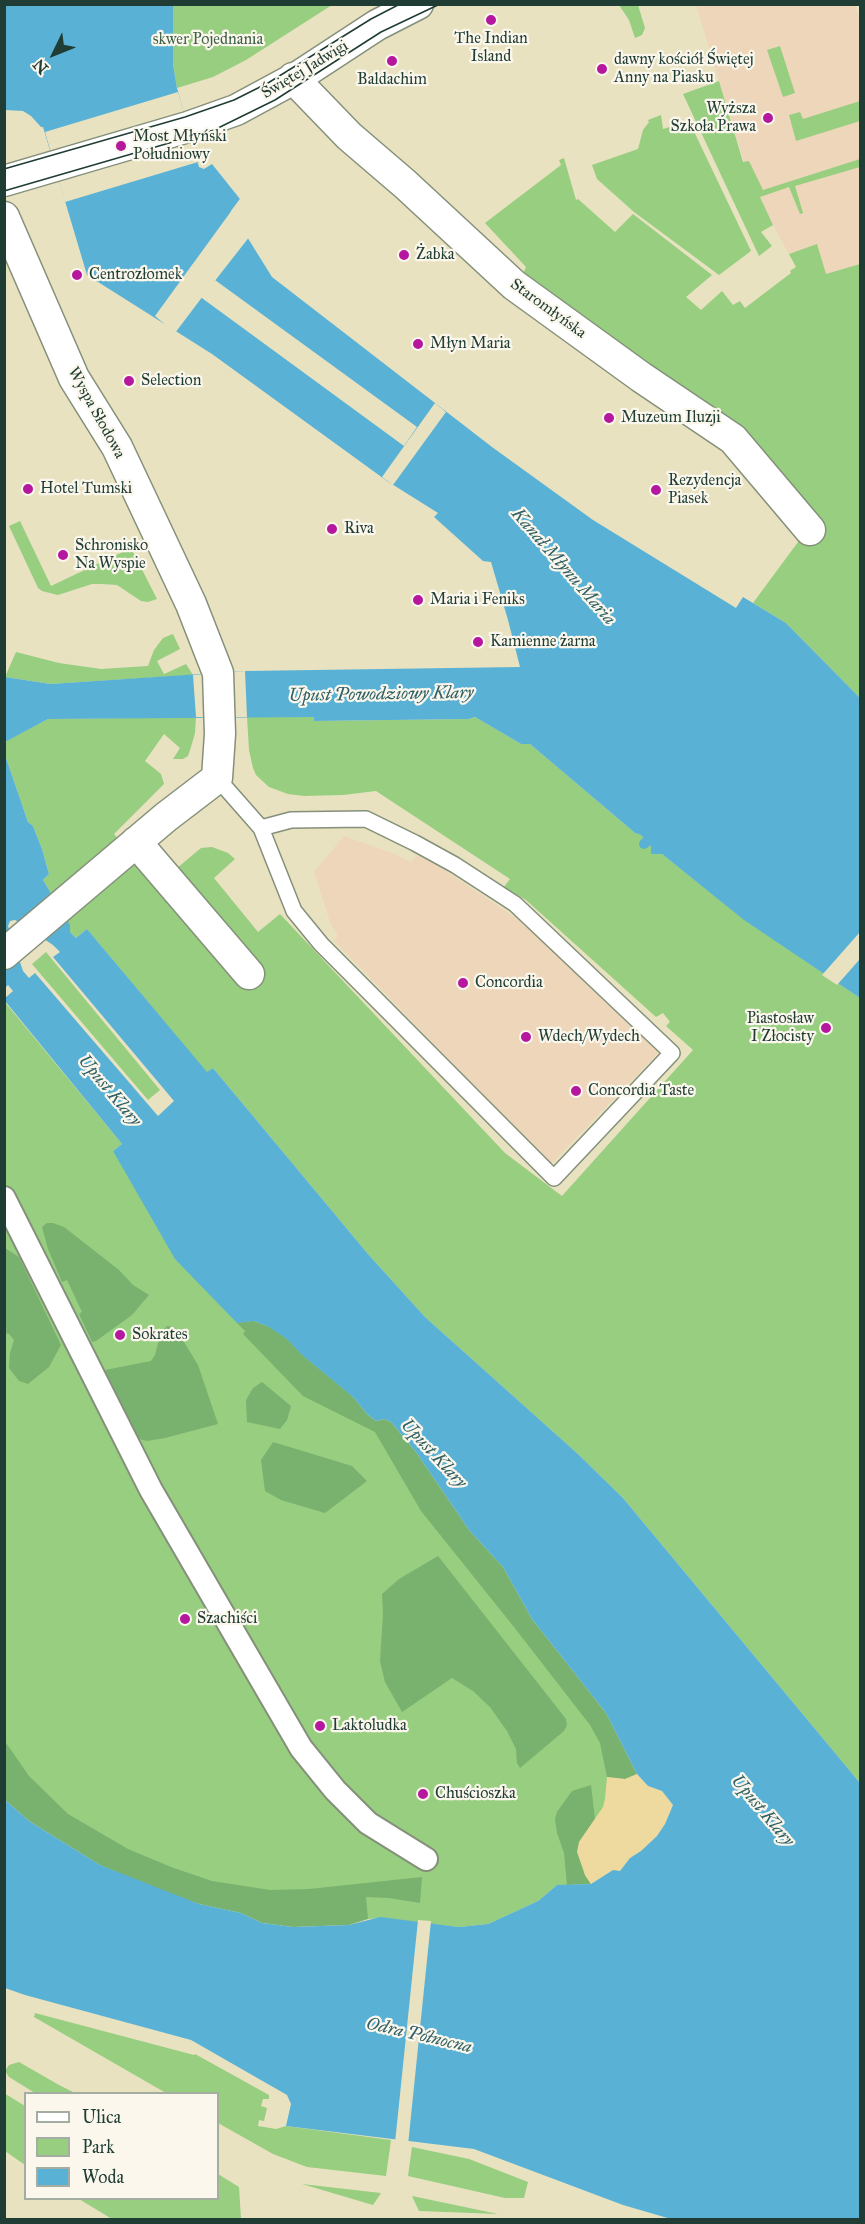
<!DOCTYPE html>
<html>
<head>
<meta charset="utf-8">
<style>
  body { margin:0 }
  #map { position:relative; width:865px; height:2224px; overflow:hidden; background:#e8e2c0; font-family:"IM FELL Great Primer",serif }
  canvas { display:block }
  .frame { position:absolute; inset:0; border:6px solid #1f3d34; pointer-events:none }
  .legend { position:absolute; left:24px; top:2092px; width:195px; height:108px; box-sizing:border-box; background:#fbf7ec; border:2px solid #a3ada2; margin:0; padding:8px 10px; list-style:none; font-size:18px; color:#1f3d34 }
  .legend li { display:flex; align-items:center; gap:12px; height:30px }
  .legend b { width:30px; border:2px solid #a3ada2 }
  .north { position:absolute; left:24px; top:24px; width:60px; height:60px; -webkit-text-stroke:4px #fbf7ec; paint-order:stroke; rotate:227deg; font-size:16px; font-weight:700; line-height:24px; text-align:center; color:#1f3d34 }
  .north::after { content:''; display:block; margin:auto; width:21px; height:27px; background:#1f3d34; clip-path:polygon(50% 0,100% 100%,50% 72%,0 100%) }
</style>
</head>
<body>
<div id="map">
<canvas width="865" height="2224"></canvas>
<div class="frame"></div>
<ul class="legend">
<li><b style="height:8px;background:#fff"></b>Ulica</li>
<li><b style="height:16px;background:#97ce80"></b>Park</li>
<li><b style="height:16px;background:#59b2d6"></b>Woda</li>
</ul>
<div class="north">N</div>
</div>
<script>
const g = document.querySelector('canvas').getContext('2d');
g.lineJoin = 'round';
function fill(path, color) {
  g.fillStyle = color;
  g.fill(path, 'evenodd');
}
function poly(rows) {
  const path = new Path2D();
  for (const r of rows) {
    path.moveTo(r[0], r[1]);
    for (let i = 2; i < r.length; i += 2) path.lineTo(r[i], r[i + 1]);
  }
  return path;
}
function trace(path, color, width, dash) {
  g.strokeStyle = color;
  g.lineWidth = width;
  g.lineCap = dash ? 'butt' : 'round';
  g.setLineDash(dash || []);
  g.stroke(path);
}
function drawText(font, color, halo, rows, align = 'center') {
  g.font = font + ' "IM FELL Great Primer",serif';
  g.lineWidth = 4.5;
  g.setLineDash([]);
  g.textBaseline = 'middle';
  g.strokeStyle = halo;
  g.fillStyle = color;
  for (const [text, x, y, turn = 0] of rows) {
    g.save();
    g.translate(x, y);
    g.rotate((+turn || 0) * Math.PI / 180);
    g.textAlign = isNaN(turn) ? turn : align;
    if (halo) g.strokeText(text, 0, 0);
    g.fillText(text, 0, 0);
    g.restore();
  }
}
fill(poly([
  [696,5,855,5,860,22,860,279,790,271,796,267,773,225,744,162],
  [344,836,395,854,410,862,418,855,449,873,522,922,658,1053,554,1161,550,1163,334,941,338,936,331,925,314,872]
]), '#eed6bb');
fill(poly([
  [173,5,332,5,246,60,213,77,177,88,173,64],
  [619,5,638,5,645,28,642,35,635,38,629,20],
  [780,46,795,93,783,97,767,50],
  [719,81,743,162,749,161,763,190,860,159,860,167,795,186,803,213,800,214,789,187,760,197,773,225,761,232,772,246,759,256,683,94],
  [860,101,860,121,796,141,789,115,800,112,803,119],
  [661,115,663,129,689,121,751,251,719,275,634,212,597,179,592,165,638,149,643,130,649,122,648,120],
  [564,158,576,200,578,199,615,232,633,214,712,275,686,297,701,310,722,291,733,305,740,301,745,308,791,273,790,271,796,267,789,254,817,244,826,274,860,264,860,698,786,623,753,603,801,538,736,423,701,398,644,362,522,276,526,267,485,223,561,165,559,160],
  [20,521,51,586,131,548,157,599,148,602,141,601,117,585,101,584,92,584,58,595,42,591,38,588,9,526],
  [173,634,180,649,157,661,164,674,186,664,193,675,51,684,5,677,16,652,59,663,101,669,148,666,154,650,163,638],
  [196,717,195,733,191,747,188,756,183,759,173,759,180,748,164,734,145,761,161,774,164,784,114,834,158,884,201,848,212,847,228,853,235,859,214,878,258,932,280,914,505,1153,562,1196,693,1050,666,1026,670,1022,663,1013,656,1017,526,900,504,887,510,879,376,791,343,795,304,796,288,794,269,787,256,775,253,768,249,750,247,717,314,717,315,721,469,719,475,717,521,744,530,744,635,833,641,835,651,847,662,854,744,919,860,998,860,1783,623,1498,578,1454,425,1317,368,1254,213,1068,207,1073,87,929,76,938,70,932,69,925,43,880,49,874,42,849,33,826,28,822,5,755,4,742,48,719],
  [46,952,160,1090,148,1100,32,964],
  [4,1001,122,1144,113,1151,353,1397,637,1774,567,1885,557,1885,538,1901,488,1924,459,1927,380,1918,368,1919,173,1895,100,1865,5,1800],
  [35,2013,194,2055,195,2054,269,2095,269,2099,263,2099,261,2106,267,2108,264,2121,259,2120,258,2126,276,2129,286,2126,391,2140,386,2176,307,2167,273,2154,218,2123,218,2094,166,2093,34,2017],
  [19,2062,59,2085,75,2093,35,2093,9,2077,5,2071,9,2065],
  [4,2093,25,2106,25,2165,5,2151],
  [412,2147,469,2159,528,2182,524,2198,505,2198,408,2176],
  [218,2174,239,2187,241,2219,112,2219,79,2199,218,2198],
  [302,2184,381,2193,373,2205],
  [412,2196,498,2214,419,2211]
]), '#97ce80');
fill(poly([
  [47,1223,53,1223,64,1227,119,1270,133,1285,149,1295,132,1315,96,1341,92,1342,79,1314,82,1312,67,1280,62,1282,48,1249,42,1227],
  [5,1248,19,1257,61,1345,49,1367,28,1384,19,1381,9,1368,10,1353,14,1340,9,1334,5,1333],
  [253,1321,269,1327,287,1339,301,1354,353,1397,368,1415,376,1421,384,1419,391,1422,416,1452,469,1530,503,1567,532,1619,606,1713,637,1774,625,1779,607,1777,600,1743,590,1725,514,1627,421,1511,375,1432,303,1396,243,1334,245,1331,237,1323],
  [167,1326,174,1327,178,1332,198,1365,218,1424,165,1438,147,1441,139,1439,105,1370,151,1361,155,1355,161,1332],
  [262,1382,291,1406,287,1420,280,1429,247,1422,246,1400,253,1388],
  [273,1442,352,1466,367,1481,325,1513,281,1500,265,1491,261,1460],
  [438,1556,566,1719,567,1725,564,1731,520,1768,517,1763,516,1749,507,1731,490,1707,473,1691,452,1678,402,1712,385,1682,380,1661,383,1614,382,1594,399,1579],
  [4,1740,29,1776,68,1814,128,1849,171,1867,212,1881,270,1890,309,1889,422,1877,420,1903,389,1898,366,1897,368,1919,349,1925,293,1927,262,1923,241,1913,199,1904,173,1895,100,1865,29,1821,5,1800],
  [591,1785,595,1819,579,1842,585,1875,591,1884,567,1885,564,1853,557,1833,555,1819,557,1812,572,1791]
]), '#79b16e');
fill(poly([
  [637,1774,648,1786,662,1791,673,1805,665,1824,657,1836,641,1851,630,1858,620,1871,612,1871,591,1884,585,1875,577,1852,579,1842,603,1807,605,1799,607,1777,625,1779]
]), '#eeda9e');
fill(poly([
  [5,5,173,5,173,64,177,88,199,167,204,169,212,164,240,199,231,211,272,277,492,447,593,520,736,608,743,597,786,623,860,698,860,998,744,920,662,854,651,854,651,847,641,835,635,833,530,744,521,744,475,717,469,719,314,721,314,717,48,719,5,742,5,677,51,684,245,671,520,667,508,620,491,562,483,561,434,517,438,513,387,481,212,354,87,275,43,127,41,127,31,116,23,111,5,110],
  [193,264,417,427,404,446,180,282],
  [5,755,28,822,33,826,42,849,49,874,43,880,70,925,70,932,76,938,87,929,207,1072,213,1068,368,1254,425,1317,578,1454,623,1498,860,1783,860,2219,671,2219,623,2205,474,2149,286,2126,291,2104,287,2095,191,2040,25,1995,5,1988,5,1800,29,1821,100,1865,199,1904,241,1913,262,1923,293,1927,349,1925,380,1917,459,1927,488,1924,538,1901,557,1885,591,1884,613,1870,620,1871,630,1858,641,1851,657,1836,665,1824,673,1805,662,1791,648,1786,637,1774,606,1713,532,1619,503,1567,469,1530,416,1452,391,1422,384,1419,376,1421,368,1415,353,1397,301,1354,287,1339,269,1327,254,1321,237,1323,175,1259,113,1151,122,1144,5,1001,5,998,13,991,8,985,5,988],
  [15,920,53,945,60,952,53,957,174,1101,158,1116,35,973,29,978,23,971,8,926,10,921]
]), '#59b2d6');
fill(poly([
  [178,92,198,162,65,202,45,132],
  [240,199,242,201,235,211,250,236,214,282,193,268,183,281,203,296,175,333,155,316],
  [435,403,446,412,393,485,382,477],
  [245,671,247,717,196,717,193,675],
  [860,932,860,959,837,985,822,975],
  [418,1920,431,1921,408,2145,395,2143]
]), '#e8e2c0');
trace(poly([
  [644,844,646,842]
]), '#59b2d6', 10);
const service = poly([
  [217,778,261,828,291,820,366,819,415,843,455,865,515,904,672,1053,554,1178,321,944,294,911,261,828]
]);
const pedestrian = poly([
  [4,1198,151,1490,301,1748,335,1790,368,1823,426,1859]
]);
const minor = poly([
  [293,78,349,136,405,184,514,285,641,377,733,439,810,530],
  [4,181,188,127,236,110,299,76,377,25,418,4],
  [4,217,74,378,117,447,191,604,218,673,220,734,217,778,166,817,4,954],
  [136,842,249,974]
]);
trace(service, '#84907a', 18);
trace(pedestrian, '#84907a', 26);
trace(minor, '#84907a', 33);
trace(service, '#fff', 15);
trace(pedestrian, '#fff', 22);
trace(minor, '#fff', 30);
trace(poly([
  [4,169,185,117,234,100,268,83,371,19,400,4],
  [4,191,214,130,275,100,381,32,440,4]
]), '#1f3d34', 1.5);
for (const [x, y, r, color] of [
  [491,20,6,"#b5179e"],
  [392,61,6,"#b5179e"],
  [602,69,6,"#b5179e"],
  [768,118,6,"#b5179e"],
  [121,146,6,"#b5179e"],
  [404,255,6,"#b5179e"],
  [77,275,6,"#b5179e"],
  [418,344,6,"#b5179e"],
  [129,381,6,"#b5179e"],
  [609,418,6,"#b5179e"],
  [28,489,6,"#b5179e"],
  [656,490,6,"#b5179e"],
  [332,529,6,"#b5179e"],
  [63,555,6,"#b5179e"],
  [418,600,6,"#b5179e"],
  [478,642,6,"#b5179e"],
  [463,983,6,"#b5179e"],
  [826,1028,6,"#b5179e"],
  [526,1037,6,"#b5179e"],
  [576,1091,6,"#b5179e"],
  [120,1335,6,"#b5179e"],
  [185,1619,6,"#b5179e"],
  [320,1726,6,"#b5179e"],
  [423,1794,6,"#b5179e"]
]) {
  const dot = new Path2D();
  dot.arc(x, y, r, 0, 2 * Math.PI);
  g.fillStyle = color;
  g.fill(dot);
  trace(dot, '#fbf7ec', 2);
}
drawText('16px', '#1f3d34', '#fbf7ec', [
  ["The Indian",491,39,"center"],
  ["Island",491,57,"center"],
  ["dawny kościół Świętej",614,60],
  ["Anny na Piasku",614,78],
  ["Baldachim",392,80,"center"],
  ["Wyższa",756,109,"right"],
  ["Szkoła Prawa",756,127,"right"],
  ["Most Młyński",133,137],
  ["Południowy",133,155],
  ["Żabka",416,255],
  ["Centrozłomek",89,275],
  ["Młyn Maria",430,344],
  ["Selection",141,381],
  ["Muzeum Iluzji",621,418],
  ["Rezydencja",668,481],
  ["Piasek",668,499],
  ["Hotel Tumski",40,489],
  ["Riva",344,529],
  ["Schronisko",75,546],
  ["Na Wyspie",75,564],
  ["Maria i Feniks",430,600],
  ["Kamienne żarna",490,642],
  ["Concordia",475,983],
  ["Piastosław",814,1019,"right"],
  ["I Złocisty",814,1037,"right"],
  ["Wdech/Wydech",538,1037],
  ["Concordia Taste",588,1091],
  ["Sokrates",132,1335],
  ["Szachiści",197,1619],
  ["Laktoludka",332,1726],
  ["Chuścioszka",435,1794]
], 'left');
drawText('16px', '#3d6147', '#fbf7ec', [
  ["skwer Pojednania",208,40]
]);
drawText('16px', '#1f3d34', '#fbf7ec', [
  ["Świętej Jadwigi",305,70,-31],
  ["Staromłyńska",548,309,36],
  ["Wyspa Słodowa",96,413,61]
]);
drawText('italic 18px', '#306065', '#fbf7ec', [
  ["Kanał Młynu Maria",563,567,49],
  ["Upust Powodziowy Klary",381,695,-1],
  ["Upust Klary",109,1091,50],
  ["Upust Klary",433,1454,47],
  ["Upust Klary",762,1811,50],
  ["Odra Północna",419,2036,13]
]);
</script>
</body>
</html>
